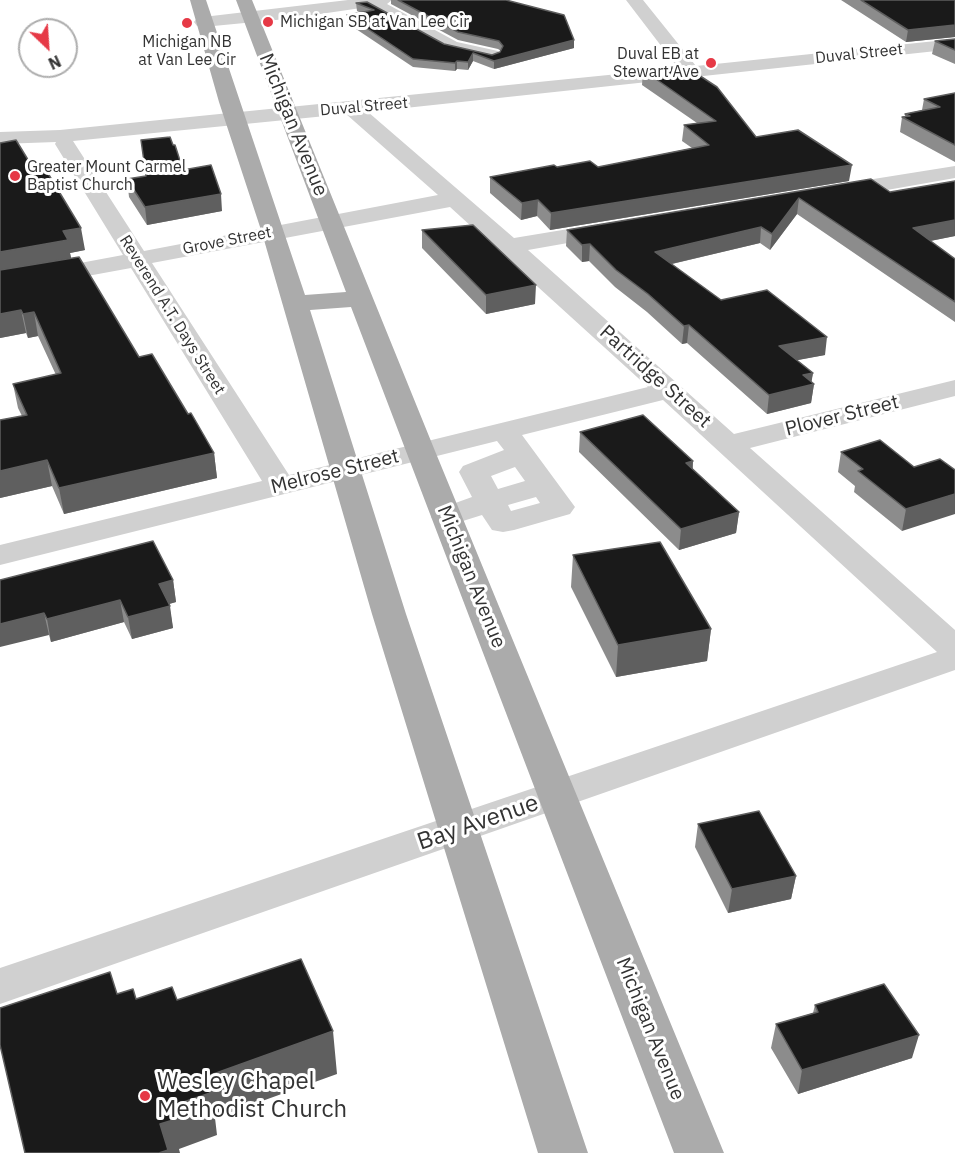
<!DOCTYPE html>
<html>
<head>
<meta charset="utf-8">
<style>
  body { margin:0 }
  #map { position:relative; width:955px; height:1153px; overflow:hidden; background:#fff; font-family:"IBM Plex Sans",sans-serif }
  canvas { display:block }
  .north { position:absolute; left:18px; top:18px; width:60px; height:60px; box-sizing:border-box; background:#fff; border:2px solid #adadad; border-radius:50%; rotate:155deg; font-size:16px; font-weight:700; line-height:24px; text-align:center; color:#333 }
  .north::after { content:''; display:block; margin:auto; width:21px; height:27px; background:#e63946; clip-path:polygon(50% 0,100% 100%,50% 72%,0 100%) }
</style>
</head>
<body>
<div id="map">
<canvas width="955" height="1153"></canvas>
<div class="north">N</div>
</div>
<script>
const g = document.querySelector('canvas').getContext('2d');
g.lineJoin = 'round';
function poly(rows) {
  const path = new Path2D();
  for (const r of rows) {
    path.moveTo(r[0], r[1]);
    for (let i = 2; i < r.length; i += 2) path.lineTo(r[i], r[i + 1]);
  }
  return path;
}
function fill(path, color) {
  g.fillStyle = color;
  g.fill(path, 'evenodd');
}
function trace(path, color, width, dash) {
  g.strokeStyle = color;
  g.lineWidth = width;
  g.lineCap = dash ? 'butt' : 'round';
  g.setLineDash(dash || []);
  g.stroke(path);
}
function drawText(font, color, halo, rows, align = 'center') {
  g.font = font + ' "IBM Plex Sans",sans-serif';
  g.lineWidth = 6;
  g.setLineDash([]);
  g.textBaseline = 'middle';
  g.strokeStyle = halo;
  g.fillStyle = color;
  for (const [text, x, y, turn = 0] of rows) {
    g.save();
    g.translate(x, y);
    g.rotate((+turn || 0) * Math.PI / 180);
    g.textAlign = isNaN(turn) ? turn : align;
    if (halo) g.strokeText(text, 0, 0);
    g.fillText(text, 0, 0);
    g.restore();
  }
}
fill(poly([
  [348,0,392,0,387,4,457,42,498,51,501,55,498,59,492,61,445,50,368,7,286,19,203,27,197,26,194,22,197,18,203,17,348,0],
  [626,0,643,0,696,66,955,39,955,49,368,112,514,238,611,222,619,224,623,229,619,234,528,250,734,434,955,380,955,396,750,448,955,630,955,670,0,1004,0,968,937,652,663,400,522,435,575,507,570,514,514,530,503,532,492,530,482,515,447,526,436,524,431,517,436,510,472,497,459,472,463,466,504,450,497,441,0,565,0,545,262,481,131,268,0,292,0,278,123,255,55,144,56,142,0,144,0,132,60,130,678,68,626,0],
  [346,114,438,195,144,251,73,141,346,114],
  [450,207,648,387,289,475,152,263,450,207],
  [515,467,525,481,498,489,491,476,515,467],
  [536,497,540,503,511,511,508,505,536,497],
  [955,166,955,178,836,199,828,197,825,192,828,187,836,185,955,166]
]), '#d0d0d0');
fill(poly([
  [190,0,206,0,305,295,346,292,236,0,252,0,435,451,724,1153,674,1153,351,307,310,310,406,614,588,1153,538,1153,372,614,262,233,219,102,190,0]
]), '#ababab');
fill(poly([
  [391,0,506,0,574,48,494,69,473,61,468,70,457,69,455,71,413,67,347,23,347,15,361,13,357,11,356,3,367,2,444,44,492,55,500,52,501,51,498,49,458,40,391,4],
  [841,0,955,0,955,37,906,42],
  [955,39,955,64,932,54,935,41],
  [643,70,756,137,849,181,550,230,537,216,521,220,490,193,490,177,557,167,598,167,692,148,682,141,684,125,697,123,642,85],
  [955,93,955,162,900,132,902,117,905,117,905,114,922,110,924,99],
  [0,143,85,250,70,253,71,258,139,357,188,414,214,453,217,478,64,514,52,486,0,498,0,420,22,416,18,408,13,384,56,375,38,336,28,338,26,333,0,338],
  [173,145,183,170,222,211,147,225,129,197,127,179,146,176],
  [871,179,955,236,930,241,955,259,955,322,797,214,770,250,760,243,672,264,721,300,825,355,797,360,813,373,811,382,814,384,811,403,767,414,687,343,682,344,647,312,615,287,589,261,582,262,566,246,567,230],
  [422,230,535,304,486,314,422,248],
  [580,432,693,461,693,469,739,512,736,533,679,550,579,452],
  [841,452,914,467,940,459,902,531,854,492,855,486,838,472],
  [573,555,711,629,707,661,616,677,571,587],
  [0,580,173,580,176,602,169,604,173,628,132,639,124,622,51,642,49,635],
  [698,824,796,876,791,899,728,913,695,847],
  [815,1005,912,1058,798,1094,771,1048,776,1024,813,1013]
]), '#8c8c8c');
fill(poly([
  [955,25,955,37,906,42,908,30],
  [574,40,574,48,494,69,494,61],
  [473,53,473,61,468,70,468,62],
  [457,61,457,69,455,71,455,63],
  [852,165,849,181,550,230,551,213],
  [221,194,222,211,147,225,145,207],
  [799,198,797,214,770,250,772,234],
  [538,200,537,216,521,220,522,203],
  [955,220,955,236,910,245,913,228],
  [761,227,760,243,654,268,655,252],
  [81,228,85,250,70,253,72,262,0,276,0,252,63,231],
  [590,244,589,261,582,262,582,245],
  [536,285,535,304,486,314,486,295],
  [21,310,26,333,0,338,0,314],
  [34,312,38,336,28,338,23,314],
  [689,325,687,343,682,344,684,326],
  [827,337,825,355,777,364,779,346],
  [813,373,811,385,814,384,811,403,767,414,769,395,803,375],
  [214,453,217,478,64,514,59,488],
  [47,460,52,486,0,498,0,471],
  [693,461,691,482,686,463],
  [955,494,955,514,902,531,906,509],
  [739,512,736,533,679,550,681,529],
  [173,580,176,602,162,606,159,584],
  [120,600,124,622,51,642,47,619],
  [170,606,173,628,132,639,128,617],
  [44,613,49,635,0,647,0,624],
  [711,629,707,661,616,677,618,645],
  [796,876,791,899,728,913,732,889],
  [333,1031,337,1074,215,1118,217,1135,179,1149,180,1153,159,1153,160,1124,169,1107,205,1077],
  [919,1035,912,1058,798,1094,802,1070]
]), '#5f5f5f');
const building = poly([
  [398,0,506,0,564,15,574,40,494,61,473,53,468,62,457,61,455,63,413,59,347,15,374,10,356,3,367,2,444,44,492,55,500,52,503,46,499,41,458,32,398,0],
  [861,0,955,0,955,25,908,30,861,0],
  [955,39,955,50,935,41,955,39],
  [685,66,717,87,756,137,798,130,852,165,551,213,538,200,522,203,490,177,554,165,557,167,590,161,598,167,709,145,684,125,716,121,643,70,685,66],
  [955,93,955,145,902,117,910,116,905,114,940,107,924,99,955,93],
  [170,137,173,145,175,145,183,170,211,165,221,194,145,207,127,179,146,176,141,140,170,137],
  [16,140,33,168,38,171,46,170,81,228,63,231,68,240,0,252,0,143,16,140],
  [871,179,890,192,955,181,955,220,913,228,955,259,955,302,799,198,772,234,761,227,655,252,721,300,767,290,827,337,779,346,813,373,803,375,814,384,769,395,689,325,684,326,648,294,616,270,590,244,582,245,567,230,871,179],
  [473,225,536,285,486,295,422,230,473,225],
  [79,257,139,357,152,354,188,414,191,413,214,453,59,488,47,460,0,471,0,420,27,415,13,384,61,373,34,312,23,314,21,310,0,314,0,270,79,257],
  [643,415,693,461,686,463,739,512,681,529,580,432,643,415],
  [880,440,914,467,940,459,955,470,955,494,906,509,858,471,863,469,841,452,880,440],
  [153,541,173,580,159,584,170,606,128,617,120,600,47,619,44,613,0,624,0,580,153,541],
  [660,542,711,629,618,645,573,555,660,542],
  [759,811,796,876,732,889,698,824,759,811],
  [301,959,333,1031,205,1077,210,1093,169,1107,173,1120,160,1124,168,1150,159,1153,25,1153,0,1045,0,1008,110,972,117,994,133,989,136,999,172,987,177,1000,301,959],
  [884,984,919,1035,802,1070,776,1024,818,1012,815,1005,884,984]
]);
fill(building, '#1a1a1a');
trace(building, '#5f5f5f', 1.5);
for (const [x, y, r, color] of [
  [268,22,6,"#e63946"],
  [187,23,6,"#e63946"],
  [711,63,6,"#e63946"],
  [15,176,6,"#e63946"],
  [145,1096,6,"#e63946"]
]) {
  const dot = new Path2D();
  dot.arc(x, y, r, 0, 2 * Math.PI);
  g.fillStyle = color;
  g.fill(dot);
  trace(dot, '#fff', 2);
}
drawText('16px', '#333', '#fff', [
  ["Michigan SB at Van Lee Cir",280,22],
  ["Michigan NB",187,42,"center"],
  ["at Van Lee Cir",187,60,"center"],
  ["Duval EB at",699,54,"right"],
  ["Stewart Ave",699,72,"right"],
  ["Greater Mount Carmel",27,167],
  ["Baptist Church",27,185]
], 'left');
drawText('16px', '#333', '#fff', [
  ["Duval Street",859,54,-6],
  ["Duval Street",364,107,-5],
  ["Grove Street",227,241,-11],
  ["Reverend A.T. Days Street",172,315,58]
]);
drawText('20px', '#333', '#fff', [
  ["Michigan Avenue",293,125,68],
  ["Partridge Street",655,377,42],
  ["Plover Street",842,416,-14],
  ["Melrose Street",335,472,-14],
  ["Michigan Avenue",471,577,68],
  ["Michigan Avenue",650,1029,68]
]);
drawText('24px', '#333', '#fff', [
  ["Bay Avenue",478,823,-19]
]);
drawText('24px', '#333', '#fff', [
  ["Wesley Chapel",157,1082],
  ["Methodist Church",157,1110]
], 'left');
</script>
</body>
</html>
